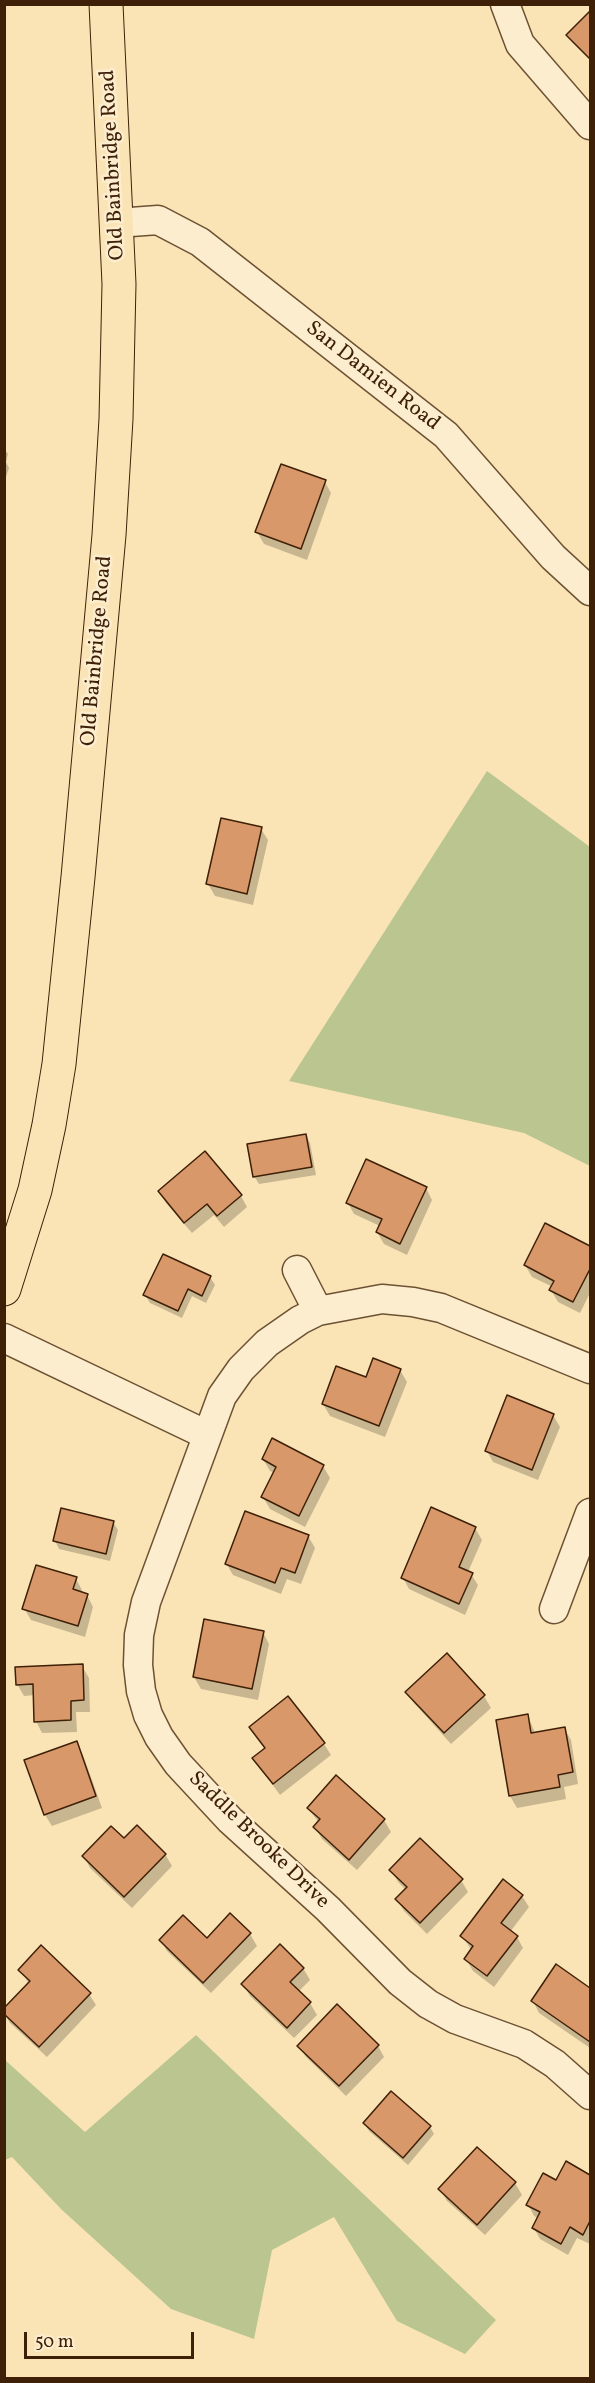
<!DOCTYPE html>
<html>
<head>
<meta charset="utf-8">
<style>
  body { margin:0 }
  #map { position:relative; width:595px; height:2383px; overflow:hidden; background:#fae4b5; font-family:Vollkorn,serif }
  canvas { display:block }
  .frame { position:absolute; inset:0; border:6px solid #3e2008; pointer-events:none }
  .scale { position:absolute; left:24px; top:2332px; width:170px; height:27px; box-sizing:border-box; border:3px solid #3e2008; border-top:0; padding-left:8px; font-size:18px; line-height:21px; white-space:nowrap; color:#3e2008; -webkit-text-stroke:4px #fcedcf; paint-order:stroke }
</style>
</head>
<body>
<div id="map">
<canvas width="595" height="2383"></canvas>
<div class="frame"></div>
<div class="scale">50 m</div>
</div>
<script>
const g = document.querySelector('canvas').getContext('2d');
g.lineJoin = 'round';
function fill(path, color) {
  g.fillStyle = color;
  g.fill(path, 'evenodd');
}
function poly(rows) {
  const path = new Path2D();
  for (const r of rows) {
    path.moveTo(r[0], r[1]);
    for (let i = 2; i < r.length; i += 2) path.lineTo(r[i], r[i + 1]);
  }
  return path;
}
function trace(path, color, width, dash) {
  g.strokeStyle = color;
  g.lineWidth = width;
  g.lineCap = dash ? 'butt' : 'round';
  g.setLineDash(dash || []);
  g.stroke(path);
}
function drawText(font, color, halo, rows, align = 'center') {
  g.font = font + ' Vollkorn,serif';
  g.lineWidth = 5;
  g.setLineDash([]);
  g.textBaseline = 'middle';
  g.strokeStyle = halo;
  g.fillStyle = color;
  for (const [text, x, y, turn = 0] of rows) {
    g.save();
    g.translate(x, y);
    g.rotate((+turn || 0) * Math.PI / 180);
    g.textAlign = isNaN(turn) ? turn : align;
    if (halo) g.strokeText(text, 0, 0);
    g.fillText(text, 0, 0);
    g.restore();
  }
}
fill(poly([
  [487,771,590,847,590,1166,524,1133,289,1081],
  [196,2035,496,2320,465,2354,397,2321,334,2217,272,2250,254,2339,171,2309,61,2209,12,2157,5,2160,5,2060,85,2132]
]), '#bac590');
fill(poly([
  [590,13,590,60,573,43,568,35],
  [4,448,8,454,6,462,9,468,5,480],
  [325,482,331,493,307,560,264,544,257,532],
  [261,829,268,840,253,905,215,896,208,884],
  [306,1135,310,1143,316,1175,259,1184,254,1176],
  [426,1188,432,1200,407,1255,384,1244,377,1232,380,1226,354,1214,348,1203],
  [159,1191,241,1196,247,1207,224,1227,214,1215,192,1233,166,1203],
  [546,1225,590,1248,590,1293,580,1313,558,1302,551,1290,553,1287,532,1277,525,1265],
  [210,1277,215,1285,206,1303,192,1296,182,1318,150,1303,145,1295],
  [400,1370,407,1382,385,1437,330,1416,323,1404,367,1379],
  [553,1415,560,1427,538,1480,493,1462,487,1451],
  [263,1459,323,1466,330,1478,305,1527,270,1509,263,1497,275,1473,270,1471],
  [113,1522,118,1530,110,1561,59,1549,55,1541],
  [475,1528,482,1540,468,1572,471,1574,478,1585,465,1615,409,1589,403,1578],
  [308,1536,315,1548,301,1584,287,1579,281,1594,233,1575,226,1563],
  [76,1579,82,1590,81,1593,87,1595,93,1607,85,1637,31,1620,24,1608],
  [263,1632,269,1644,258,1700,201,1689,194,1677],
  [447,1656,484,1696,491,1708,451,1744,414,1703,407,1692],
  [82,1666,89,1678,90,1712,76,1712,77,1732,42,1733,36,1721,35,1695,24,1696,17,1684],
  [528,1716,535,1733,564,1728,571,1740,578,1784,564,1787,566,1799,517,1808,510,1796,497,1721],
  [251,1727,324,1744,331,1755,280,1795,254,1759,266,1750],
  [76,1743,83,1755,102,1808,52,1826,45,1815,26,1761],
  [336,1777,384,1820,391,1832,357,1870,322,1839,315,1827,319,1823,308,1808],
  [124,1840,165,1854,172,1866,132,1908,90,1868,84,1856],
  [391,1870,461,1880,468,1892,427,1934,404,1911,397,1899,406,1890,398,1882],
  [522,1896,529,1907,510,1932,517,1937,523,1948,494,1987,473,1971,466,1959,472,1951,462,1936],
  [231,1916,250,1934,257,1946,211,1993,167,1951,161,1940,207,1940],
  [556,1966,590,1990,590,2048,539,2013,533,2001],
  [303,1968,310,1980,298,1992,310,2003,317,2015,294,2038,250,1996,243,1984],
  [20,1970,89,1994,96,2005,47,2057,10,2023,4,2013,29,1984],
  [299,2046,378,2046,384,2057,346,2096,306,2057],
  [364,2123,430,2127,434,2134,408,2165,369,2131],
  [477,2149,515,2183,522,2195,485,2235,447,2201,440,2189],
  [567,2163,590,2177,590,2244,577,2238,568,2255,540,2239,534,2228,538,2218,534,2216,528,2204,556,2182]
]), '#0003');
const building = poly([
  [590,11,590,59,566,35,590,11],
  [281,464,326,480,301,549,255,532,281,464],
  [221,818,262,827,247,894,206,884,221,818],
  [306,1134,312,1167,253,1177,247,1144,306,1134],
  [205,1151,242,1195,217,1216,207,1204,184,1223,158,1191,205,1151],
  [366,1159,427,1187,400,1244,376,1232,382,1219,346,1203,366,1159],
  [545,1223,590,1246,590,1269,573,1302,549,1290,554,1281,524,1265,545,1223],
  [163,1254,211,1276,202,1296,188,1289,178,1311,143,1295,163,1254],
  [373,1358,401,1369,379,1426,322,1404,336,1366,366,1377,373,1358],
  [507,1395,554,1414,532,1470,485,1451,507,1395],
  [272,1438,324,1465,299,1516,261,1497,276,1467,262,1459,272,1438],
  [431,1507,476,1527,459,1567,473,1573,459,1604,401,1578,431,1507],
  [61,1508,114,1521,106,1554,53,1541,61,1508],
  [245,1511,309,1535,295,1573,281,1568,275,1583,225,1564,245,1511],
  [36,1565,77,1577,73,1589,88,1594,78,1626,22,1609,36,1565],
  [204,1619,264,1631,252,1689,193,1677,204,1619],
  [447,1653,485,1695,444,1733,405,1692,447,1653],
  [83,1664,84,1700,71,1701,71,1720,34,1722,33,1684,16,1685,15,1667,83,1664],
  [288,1696,325,1743,273,1784,252,1758,265,1748,249,1727,288,1696],
  [528,1714,531,1733,565,1727,573,1772,558,1775,560,1787,509,1796,496,1720,528,1714],
  [77,1741,96,1796,44,1815,24,1760,77,1741],
  [336,1775,385,1819,349,1860,313,1827,320,1819,307,1808,336,1775],
  [137,1825,166,1854,124,1897,82,1856,111,1826,124,1838,137,1825],
  [420,1838,463,1879,420,1923,395,1899,407,1887,389,1870,420,1838],
  [503,1879,523,1895,501,1923,518,1936,487,1976,464,1959,473,1946,460,1936,503,1879],
  [230,1913,251,1933,203,1983,159,1940,183,1915,207,1938,230,1913],
  [280,1944,304,1968,290,1982,311,2002,287,2028,241,1984,280,1944],
  [41,1945,91,1993,39,2047,4,2014,4,2008,30,1981,18,1970,41,1945],
  [556,1964,590,1988,590,2042,531,2001,556,1964],
  [337,2004,379,2045,339,2086,297,2046,337,2004],
  [391,2091,431,2126,403,2158,363,2123,391,2091],
  [477,2147,516,2182,477,2225,438,2189,477,2147],
  [566,2161,590,2175,590,2221,583,2235,570,2227,561,2244,532,2228,540,2212,526,2205,543,2173,556,2180,566,2161]
]);
fill(building, '#d99869');
trace(building, '#3e2008', 1.5);
const minor = poly([
  [505,4,520,44,590,125],
  [117,223,158,220,200,242,446,435,553,557,590,591],
  [297,1270,318,1311],
  [4,1338,207,1435],
  [590,1369,441,1308,413,1302,382,1299,318,1311,300,1320,267,1343,241,1369,222,1396,146,1602,139,1635,138,1665,141,1691,148,1715,159,1737,178,1764,230,1820,328,1909,400,1982,428,2004,455,2019,524,2044,555,2064,590,2095],
  [554,1609,590,1513]
]);
const major = poly([
  [4,1289,35,1190,49,1125,59,1064,78,877,109,535,116,419,119,284,106,4]
]);
trace(minor, '#6d5133', 31);
trace(major, '#3e2008', 35);
trace(minor, '#fcedcf', 28);
trace(major, '#fae4b5', 33);
drawText('21px', '#3e2008', '#fcedcf', [
  ["Old Bainbridge Road",114,165,-93],
  ["San Damien Road",372,377,38],
  ["Old Bainbridge Road",98,651,-85],
  ["Saddle Brooke Drive",258,1841,44]
]);
</script>
</body>
</html>
